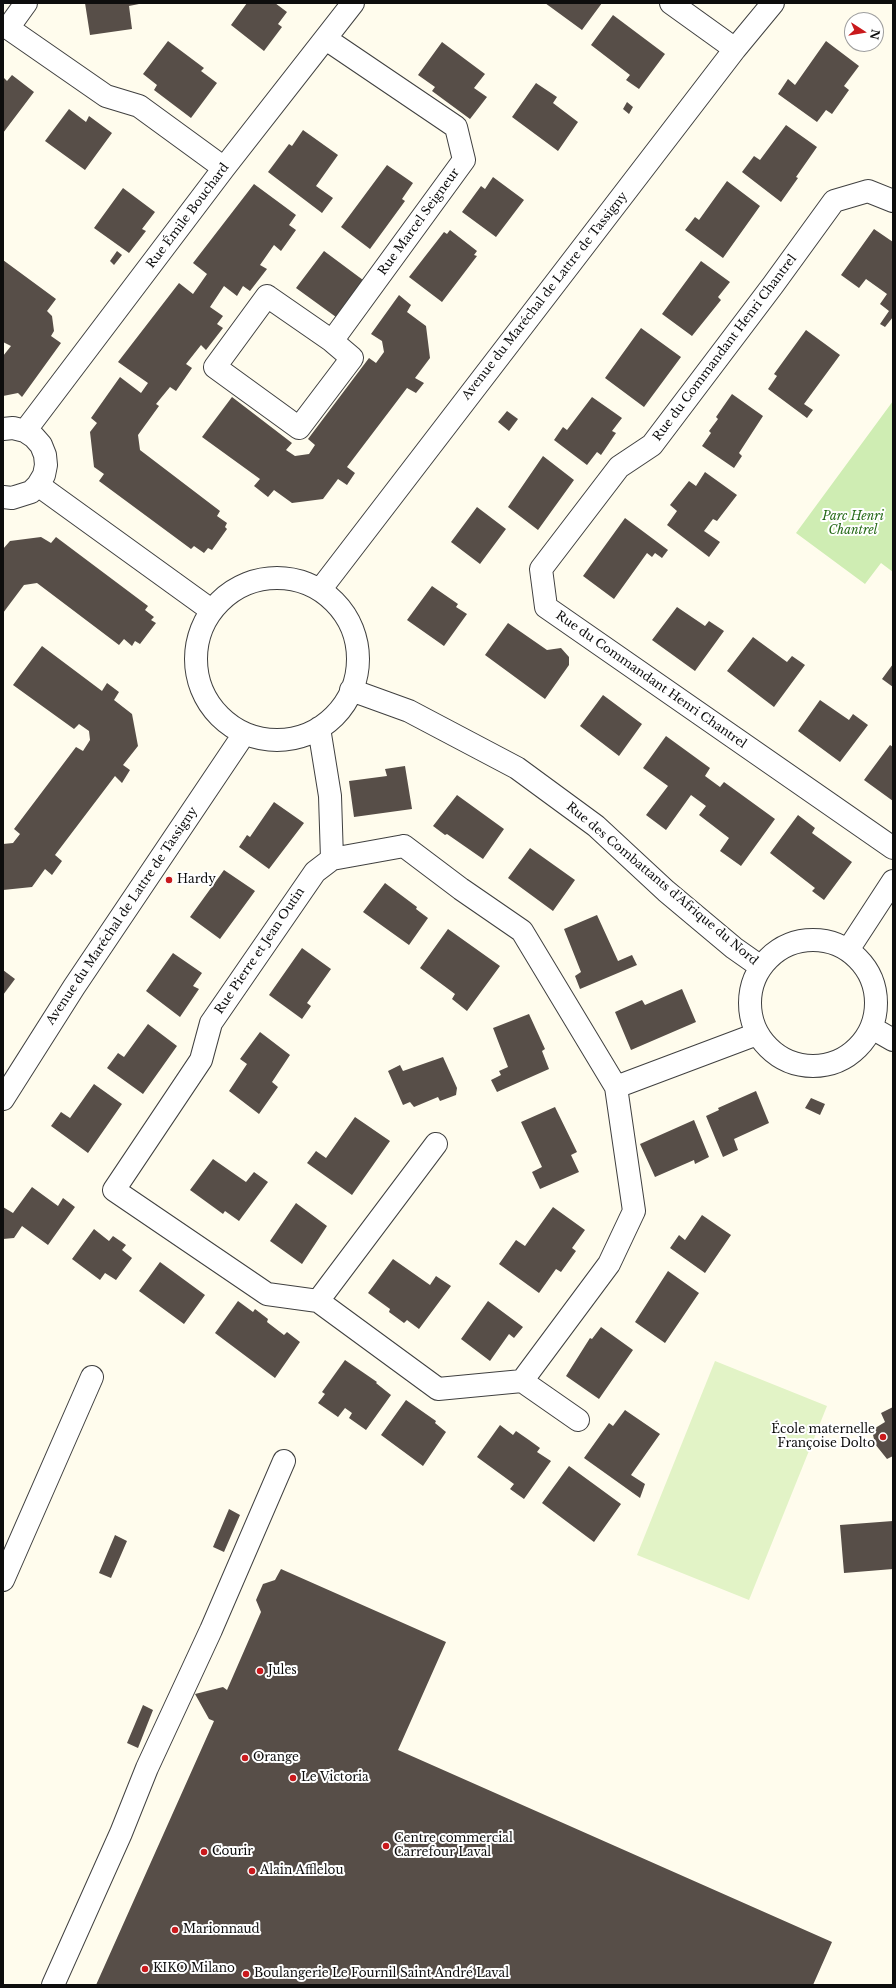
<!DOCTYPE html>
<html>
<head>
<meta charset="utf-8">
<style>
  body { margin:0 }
  #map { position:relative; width:896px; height:1988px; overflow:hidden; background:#fffced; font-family:"Libre Baskerville",serif }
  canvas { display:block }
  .frame { position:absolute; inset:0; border:4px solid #0d0d0d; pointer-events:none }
  .north { position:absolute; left:844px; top:12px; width:40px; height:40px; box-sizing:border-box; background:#fff; border:1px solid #9e9e9e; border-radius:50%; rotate:102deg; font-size:11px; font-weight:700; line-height:16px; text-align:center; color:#0d0d0d }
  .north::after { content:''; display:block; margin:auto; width:14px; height:18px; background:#c9191c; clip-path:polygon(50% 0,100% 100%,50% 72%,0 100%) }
</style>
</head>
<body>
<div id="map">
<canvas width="896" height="1988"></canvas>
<div class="frame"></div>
<div class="north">N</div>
</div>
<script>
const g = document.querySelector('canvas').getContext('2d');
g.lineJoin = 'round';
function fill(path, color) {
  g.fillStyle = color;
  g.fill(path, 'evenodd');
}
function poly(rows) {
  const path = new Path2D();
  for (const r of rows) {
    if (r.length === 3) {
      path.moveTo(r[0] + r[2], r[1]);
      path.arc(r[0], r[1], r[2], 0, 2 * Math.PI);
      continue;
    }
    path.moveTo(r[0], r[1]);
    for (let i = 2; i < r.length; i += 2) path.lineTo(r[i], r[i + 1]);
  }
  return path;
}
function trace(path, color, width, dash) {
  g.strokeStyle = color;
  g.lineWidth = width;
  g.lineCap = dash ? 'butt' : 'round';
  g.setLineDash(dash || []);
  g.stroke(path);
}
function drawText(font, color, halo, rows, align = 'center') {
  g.font = font + ' "Libre Baskerville",serif';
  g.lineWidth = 4;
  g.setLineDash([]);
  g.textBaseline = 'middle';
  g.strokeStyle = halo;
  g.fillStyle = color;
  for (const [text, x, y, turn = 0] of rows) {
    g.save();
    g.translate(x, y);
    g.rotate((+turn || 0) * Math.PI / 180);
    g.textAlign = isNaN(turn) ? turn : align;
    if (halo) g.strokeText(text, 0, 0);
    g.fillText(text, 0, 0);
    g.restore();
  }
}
fill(poly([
  [893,401,893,572,881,563,865,584,796,533]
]), '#cfedb3');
fill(poly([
  [715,1361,827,1406,749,1600,637,1555]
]), '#e2f3c6');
fill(poly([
  [85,3,139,3,139,4,129,6,132,29,90,35],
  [247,3,275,3,287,12,278,24,282,27,264,51,231,25],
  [545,3,602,3,582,30],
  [613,15,665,54,639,89,626,80,630,75,591,45],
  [168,41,204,68,201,71,217,83,191,118,154,90,157,85,143,74],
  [826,41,859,66,844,86,849,90,832,114,826,110,817,122,778,94,788,79,795,85],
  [442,42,485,74,474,88,487,97,470,119,432,91,435,87,418,75],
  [12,75,34,92,3,133,3,77,7,81],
  [536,83,557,97,553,103,578,122,558,151,512,117],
  [627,102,633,107,629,114,623,109],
  [69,109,86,122,89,116,112,133,85,170,45,141],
  [786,125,817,147,796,177,798,178,781,202,742,172,754,156,760,160],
  [303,130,338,155,316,186,333,198,322,213,268,172,289,144,292,146],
  [387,165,413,183,402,199,405,201,370,249,341,227],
  [493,177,524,200,496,237,462,212,481,186,485,189],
  [727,181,760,206,723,258,685,230,695,217,699,220],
  [254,184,296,215,289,225,296,230,281,251,274,245,260,265,267,269,250,291,243,286,237,296,224,286,210,307,223,316,217,324,223,328,206,350,201,345,186,364,192,368,176,391,170,387,156,404,159,406,138,435,140,450,220,511,217,516,227,523,225,527,227,529,212,550,208,548,204,553,194,546,191,549,99,481,104,474,94,467,90,432,97,423,91,418,120,377,141,393,148,383,118,362,179,283,193,294,207,274,193,263],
  [123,188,155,212,142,229,146,231,129,253,94,228],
  [874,229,893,242,893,317,885,327,880,324,889,311,880,304,887,294,866,279,859,288,841,275],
  [450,230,477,251,474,255,477,256,442,302,409,277,444,232,447,234],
  [117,251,122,255,114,265,110,261],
  [324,251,363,280,336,317,296,288],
  [3,260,56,299,47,311,52,316,54,331,51,336,61,343,22,397,18,393,3,396,3,356,11,346,3,342,4,314,3,313],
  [701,261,730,282,718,297,721,300,692,336,662,314],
  [399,295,411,305,407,312,426,326,430,358,415,378,424,383,416,393,407,388,347,467,355,473,347,485,338,479,323,499,292,503,274,490,268,497,254,486,260,479,202,437,232,397,292,443,286,450,295,456,309,454,315,445,308,439,369,358,376,363,384,352,382,341,371,334],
  [641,328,681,357,644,407,605,378],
  [806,330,840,355,804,404,813,410,807,418,768,389,777,376,774,374],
  [732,394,763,416,739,453,742,456,734,468,702,446,711,433,709,431,718,419,716,417],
  [592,397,622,418,612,431,616,433,601,455,597,452,587,465,554,440,563,427,567,430],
  [507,411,518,419,509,431,498,422],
  [543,456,574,480,538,530,508,507],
  [705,472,737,495,717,521,713,519,704,531,720,542,709,557,667,525,677,511,670,505,689,481,696,486],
  [477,507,506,529,480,564,451,542],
  [625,518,668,550,662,558,655,553,652,557,647,553,614,599,583,576],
  [41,537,51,543,56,537,148,606,145,610,154,617,151,620,156,623,140,644,135,641,132,646,124,639,119,645,37,583,24,585,3,613,3,549,10,541],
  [432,586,458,604,456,607,467,614,444,646,407,620],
  [677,607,705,626,709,621,724,631,695,671,652,640],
  [508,623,547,650,561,648,569,657,569,665,545,699,485,655],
  [753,637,787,662,792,656,805,665,774,707,727,671],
  [42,646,102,691,107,683,119,692,114,700,132,714,138,746,123,765,130,770,122,783,115,776,55,855,62,861,52,875,45,869,32,887,3,890,3,844,13,843,20,834,14,829,76,747,83,751,90,740,89,731,79,724,74,729,13,685],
  [893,664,893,687,882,679],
  [603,695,642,724,619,756,580,726],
  [820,700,849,720,853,714,868,725,840,762,798,731],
  [666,736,710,768,705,776,720,787,724,782,775,819,741,866,720,851,729,838,699,815,706,806,691,795,666,830,646,815,668,786,643,768],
  [890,745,893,747,893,801,864,780],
  [405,766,412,809,354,817,349,781,387,776,385,769],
  [457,795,504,829,483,859,447,834,445,835,433,826],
  [274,802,304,823,269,869,239,847,247,835,250,837],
  [798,815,815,828,812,833,852,862,824,900,812,891,815,888,770,853],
  [530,848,575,880,553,911,508,878],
  [224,870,255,891,220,939,190,917],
  [385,883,417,907,416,909,428,918,409,945,363,912],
  [597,915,618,961,632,955,637,965,580,989,575,976,581,972,564,929],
  [448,929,500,966,467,1011,452,999,455,994,420,968],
  [302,948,331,969,307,1003,311,1006,302,1019,269,995],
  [173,953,202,973,193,986,199,989,180,1017,146,991],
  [3,970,15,979,3,995],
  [682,989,696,1022,631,1050,615,1012,642,1000,645,1005],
  [529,1014,545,1049,542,1051,549,1069,497,1092,491,1080,501,1075,499,1071,508,1067,493,1028],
  [148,1024,177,1046,143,1094,107,1068,118,1053,124,1057],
  [260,1032,290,1055,272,1082,278,1087,259,1114,229,1091,247,1064,240,1059],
  [443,1057,457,1088,456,1095,440,1101,438,1097,414,1107,410,1102,403,1105,388,1071,400,1065,403,1071],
  [94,1084,122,1104,88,1153,51,1126,61,1112,70,1118],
  [756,1091,769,1123,734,1139,738,1150,723,1157,706,1116,719,1110,718,1108],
  [811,1098,825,1104,820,1115,805,1108],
  [555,1107,577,1152,571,1155,579,1172,540,1189,532,1172,542,1167,521,1122],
  [355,1117,390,1141,352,1195,307,1163,316,1151,326,1158],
  [694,1120,709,1157,695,1164,694,1160,655,1177,640,1144],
  [213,1159,246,1182,254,1172,268,1182,239,1221,225,1211,223,1214,190,1190],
  [32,1187,58,1206,63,1198,75,1207,48,1245,22,1226,14,1238,3,1239,3,1207,13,1213],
  [296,1203,327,1226,302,1264,270,1241],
  [553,1207,585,1230,572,1248,576,1251,561,1272,556,1269,539,1293,499,1264,516,1240,525,1246],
  [702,1215,731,1235,705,1273,670,1248,679,1235,685,1240],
  [94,1229,109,1241,113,1236,126,1245,122,1250,132,1258,116,1280,105,1273,100,1280,72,1259],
  [393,1259,430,1285,436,1276,451,1286,419,1329,407,1320,404,1323,389,1312,390,1309,368,1293],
  [160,1262,205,1295,184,1324,139,1291],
  [668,1271,699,1293,665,1343,635,1322],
  [238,1301,253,1312,255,1309,268,1319,267,1322,284,1335,287,1332,300,1342,275,1378,215,1333],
  [488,1301,523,1327,514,1338,509,1334,490,1361,461,1339],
  [601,1327,633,1350,599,1399,566,1376,590,1338,592,1339],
  [345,1360,377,1382,376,1383,391,1395,366,1430,349,1418,352,1413,345,1408,338,1417,318,1403,325,1394,322,1392],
  [406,1400,436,1421,435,1423,446,1432,423,1466,381,1435],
  [893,1407,893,1456,887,1459,875,1444,872,1430,885,1422,881,1413],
  [625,1410,660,1434,631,1475,645,1484,640,1498,584,1458,609,1423,613,1426],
  [500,1425,513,1435,516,1431,529,1440,540,1448,537,1452,551,1461,524,1499,510,1489,514,1484,477,1457],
  [569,1466,621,1504,594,1542,542,1503],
  [229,1509,240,1515,224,1552,213,1547],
  [893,1521,893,1569,844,1573,840,1525],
  [115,1535,127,1541,111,1578,99,1573],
  [281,1569,446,1642,398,1750,832,1942,813,1985,96,1985,214,1721,209,1719,195,1694,223,1687,227,1690,261,1612,256,1600,263,1584,275,1580],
  [143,1705,153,1710,138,1748,127,1743]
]), '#574e48');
const minor = poly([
  [26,3,8,28,106,96,139,106,224,168],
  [671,3,735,49],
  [326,39,456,127,464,160,332,341],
  [893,201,868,191,834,201,773,285,652,445,619,467,541,569,546,607,893,848],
  [267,296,332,341,352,358,299,428,215,367,267,296],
  [3,429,13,428,25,431,34,437,41,445,45,455,46,465,44,475,38,485,31,492,12,498,3,497],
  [25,431,224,168,353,3],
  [38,485,211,610],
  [277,659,81],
  [320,590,735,49,773,3],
  [351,690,409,711,517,768,596,826,666,891,734,948,761,967],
  [319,728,330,796,332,859],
  [404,846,461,889,522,931,616,1087,634,1211,609,1264,522,1381,438,1389,318,1301,267,1294,114,1190,201,1060,211,1023,315,872,332,859,404,846],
  [813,1003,63],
  [848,950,893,881],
  [872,1028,893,1040],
  [616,1087,757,1034],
  [3,1099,74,987,244,734],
  [318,1301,436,1144],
  [522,1381,578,1420],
  [3,1580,92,1377],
  [53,1985,121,1833,147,1768,211,1630,284,1461]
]);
trace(minor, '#404040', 24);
trace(minor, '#fff', 22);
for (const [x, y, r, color] of [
  [169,880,4,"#c9191c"],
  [883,1437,4,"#c9191c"],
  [260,1671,4,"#c9191c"],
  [245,1758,4,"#c9191c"],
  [293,1778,4,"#c9191c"],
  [386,1846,4,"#c9191c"],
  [204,1852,4,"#c9191c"],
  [252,1871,4,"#c9191c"],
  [175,1930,4,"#c9191c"],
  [145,1969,4,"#c9191c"],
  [246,1974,4,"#c9191c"]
]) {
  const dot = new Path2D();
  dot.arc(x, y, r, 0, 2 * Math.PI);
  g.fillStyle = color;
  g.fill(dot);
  trace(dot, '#fff', 1.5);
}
drawText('12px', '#0d0d0d', '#fff', [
  ["Rue Émile Bouchard",188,216,-53],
  ["Rue Marcel Seigneur",419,222,-54],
  ["Avenue du Maréchal de Lattre de Tassigny",545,296,-52],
  ["Rue du Commandant Henri Chantrel",725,348,-53],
  ["Rue du Commandant Henri Chantrel",651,680,35],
  ["Rue des Combattants d'Afrique du Nord",662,884,40],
  ["Avenue du Maréchal de Lattre de Tassigny",122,916,-56],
  ["Rue Pierre et Jean Outin",260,951,-56]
]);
drawText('italic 12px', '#266a18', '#fff', [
  ["Parc Henri",853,517],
  ["Chantrel",853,531]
]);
drawText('12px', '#0d0d0d', '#fff', [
  ["Hardy",177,880],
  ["École maternelle",875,1430,"right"],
  ["Françoise Dolto",875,1444,"right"],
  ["Jules",268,1671],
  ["Orange",253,1758],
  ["Le Victoria",301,1778],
  ["Centre commercial",394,1839],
  ["Carrefour Laval",394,1853],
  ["Courir",212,1852],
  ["Alain Afflelou",260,1871],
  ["Marionnaud",183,1930],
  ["KIKO Milano",153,1969],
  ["Boulangerie Le Fournil Saint André Laval",254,1974]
], 'left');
</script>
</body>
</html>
